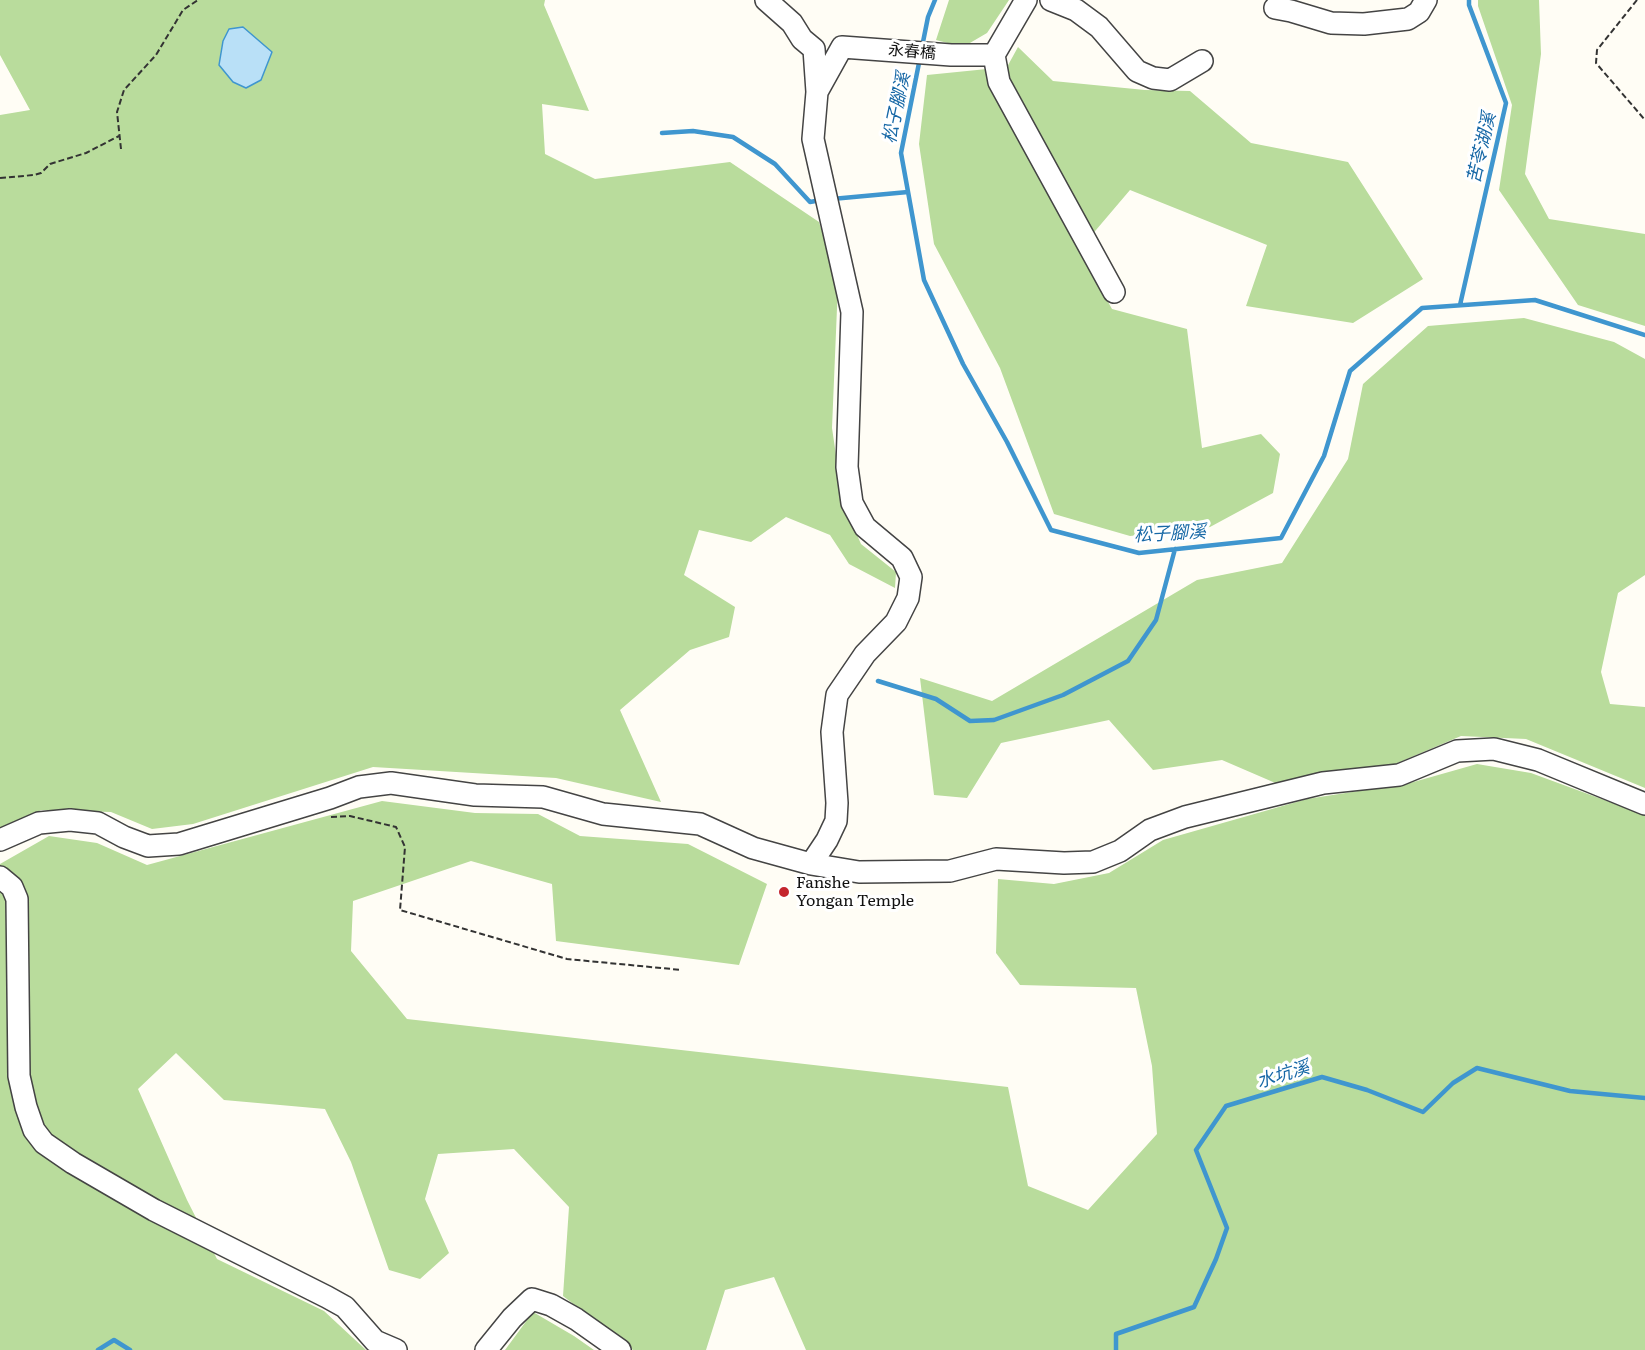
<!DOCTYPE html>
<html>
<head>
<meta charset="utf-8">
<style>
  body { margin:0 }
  canvas { display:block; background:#fffdf5 }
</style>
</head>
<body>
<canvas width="1645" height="1350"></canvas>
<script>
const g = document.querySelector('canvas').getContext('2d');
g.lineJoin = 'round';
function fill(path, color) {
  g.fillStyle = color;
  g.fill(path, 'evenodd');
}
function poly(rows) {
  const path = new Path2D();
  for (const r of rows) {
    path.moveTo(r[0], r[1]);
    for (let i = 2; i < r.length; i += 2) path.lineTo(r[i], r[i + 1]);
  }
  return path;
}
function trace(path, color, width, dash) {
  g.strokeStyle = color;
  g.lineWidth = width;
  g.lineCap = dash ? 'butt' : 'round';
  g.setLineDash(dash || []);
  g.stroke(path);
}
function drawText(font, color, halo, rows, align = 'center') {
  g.font = font + ' Literata,"Noto Sans TC",serif';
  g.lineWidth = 6;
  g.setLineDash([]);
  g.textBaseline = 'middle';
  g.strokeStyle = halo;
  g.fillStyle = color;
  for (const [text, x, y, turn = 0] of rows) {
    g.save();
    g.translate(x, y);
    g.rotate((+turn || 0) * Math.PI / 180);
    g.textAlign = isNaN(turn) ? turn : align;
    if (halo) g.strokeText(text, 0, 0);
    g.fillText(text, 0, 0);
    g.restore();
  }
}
fill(poly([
  [0,0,545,0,544,5,589,111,542,104,545,154,595,179,730,162,819,222,838,284,832,428,843,503,861,544,896,572,895,588,849,564,830,535,786,517,751,542,699,530,684,575,735,607,729,637,690,650,620,710,661,802,556,778,373,767,193,824,152,829,111,812,41,810,0,831,0,115,30,110,0,55],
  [949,0,1009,0,987,33,963,47,936,40],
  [1478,0,1539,0,1541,54,1525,174,1549,219,1645,234,1645,326,1578,305,1499,190,1512,105,1478,6],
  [1018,47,1053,81,1145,90,1190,91,1251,143,1348,162,1423,279,1353,323,1246,306,1267,245,1130,190,1079,250,1112,309,1187,329,1202,448,1261,434,1280,454,1273,493,1210,527,1130,536,1054,514,1000,368,934,244,919,144,927,75,1007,67],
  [1524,318,1614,342,1645,359,1645,575,1618,593,1601,672,1610,704,1645,707,1645,788,1526,739,1461,736,1388,767,1280,785,1222,760,1153,770,1109,720,1001,743,967,798,934,795,920,678,992,701,1197,580,1282,563,1348,459,1363,384,1428,326],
  [1477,764,1531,773,1645,815,1645,1350,806,1350,774,1277,725,1290,706,1350,633,1350,563,1296,569,1207,514,1149,438,1154,425,1199,449,1253,420,1279,389,1270,351,1162,325,1109,224,1100,176,1053,138,1089,187,1200,217,1259,324,1311,366,1350,0,1350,0,864,49,836,97,843,147,865,382,801,475,813,538,814,580,836,688,844,767,884,739,965,556,941,552,884,471,861,353,901,351,951,407,1019,1008,1087,1028,1186,1088,1210,1157,1134,1152,1066,1136,988,1020,985,996,953,998,879,1054,884,1109,873,1163,840,1307,799,1410,783],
  [533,1312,574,1336,594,1350,505,1350]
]), '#b9dc9c');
const water = poly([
  [243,27,272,52,261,80,246,88,233,82,219,65,223,41,229,29,243,27]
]);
fill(water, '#b9e0f7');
trace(water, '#3f96cf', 1.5);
trace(poly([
  [922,47,928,17,935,0],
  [920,58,901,153,924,280,963,364,1007,442,1051,530,1139,553,1281,538,1324,456,1350,371,1422,308,1535,300,1645,335],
  [662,133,693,131,733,137,775,164,810,202,821,200],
  [832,199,908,192],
  [1460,305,1506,103,1469,5,1469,0],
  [878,681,936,699,970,721,994,720,1063,695,1128,661,1156,620,1175,549],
  [98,1350,114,1340,130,1350],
  [1116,1350,1116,1334,1194,1307,1216,1259,1227,1228,1196,1150,1226,1106,1322,1077,1367,1090,1423,1112,1453,1083,1477,1068,1570,1091,1645,1098]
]), '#3f96cf', 4.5);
const minor = poly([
  [766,0,792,23,802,39,814,49,817,92,813,139,852,312,847,467,852,503,865,527,902,558,911,577,908,598,896,622,865,654,837,695,832,732,837,803,836,821,827,840,811,864],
  [1026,0,994,55,999,82,1114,292],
  [1051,0,1076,10,1099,27,1137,71,1153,78,1170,80,1202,61],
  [1275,8,1291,11,1331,23,1364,24,1408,19,1419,12,1426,0],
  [817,92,842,47,951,55,994,55],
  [0,840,39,823,70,820,98,823,124,837,148,846,179,844,330,798,359,787,391,783,475,795,543,797,603,814,700,824,753,848,811,864,859,872,950,871,996,859,1064,863,1093,862,1120,851,1150,830,1185,817,1323,783,1399,775,1457,751,1494,749,1538,760,1645,804],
  [0,877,12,887,17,899,19,1076,26,1107,34,1130,44,1143,73,1163,154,1210,327,1297,345,1307,375,1341,396,1350],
  [486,1350,512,1318,532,1299,551,1305,576,1319,620,1350]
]);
trace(minor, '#444', 24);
trace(poly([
  [1637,0,1597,50,1596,63,1645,120],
  [121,149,117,112,124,90,156,55,183,10,198,0],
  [0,178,34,175,41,173,50,164,86,153,119,136],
  [331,817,350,816,396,827,405,847,400,910,567,959,682,970]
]), '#333', 2, [6, 3]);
trace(minor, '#fff', 21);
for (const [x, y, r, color] of [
  [784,892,6,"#c4262e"]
]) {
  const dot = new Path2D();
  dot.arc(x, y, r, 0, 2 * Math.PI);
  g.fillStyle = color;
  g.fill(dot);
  trace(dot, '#fff', 2);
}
drawText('16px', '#111', '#fff', [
  ["永春橋",912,52,5]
]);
drawText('16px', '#111', '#fff', [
  ["Fanshe",796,883],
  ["Yongan Temple",796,901]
], 'left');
drawText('italic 18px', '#1768a6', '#fff', [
  ["松子腳溪",897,108,-78],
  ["苦苓湖溪",1482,148,-77],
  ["松子腳溪",1170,534,-3],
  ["水坑溪",1283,1075,-17]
]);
</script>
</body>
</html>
